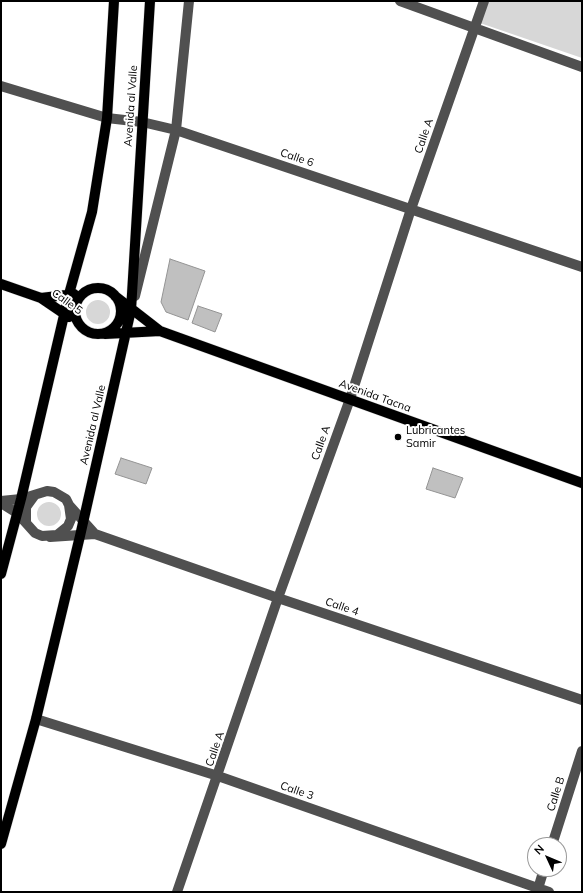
<!DOCTYPE html>
<html>
<head>
<meta charset="utf-8">
<style>
  body { margin:0 }
  #map { position:relative; width:583px; height:893px; overflow:hidden; background:#fff; font-family:Mulish,sans-serif }
  canvas { display:block }
  .frame { position:absolute; inset:0; border:2px solid #000; pointer-events:none }
  .north { position:absolute; left:527px; top:837px; width:40px; height:40px; box-sizing:border-box; background:#fff; border:1px solid #999; border-radius:50%; rotate:314deg; font-size:11px; font-weight:700; line-height:16px; text-align:center; color:#000 }
  .north::after { content:''; display:block; margin:auto; width:14px; height:18px; background:#000; clip-path:polygon(50% 0,100% 100%,50% 72%,0 100%) }
</style>
</head>
<body>
<div id="map">
<canvas width="583" height="893"></canvas>
<div class="frame"></div>
<div class="north">N</div>
</div>
<script>
const g = document.querySelector('canvas').getContext('2d');
g.lineJoin = 'round';
function fill(path, color) {
  g.fillStyle = color;
  g.fill(path, 'evenodd');
}
function poly(rows) {
  const path = new Path2D();
  for (const r of rows) {
    if (r.length === 3) {
      path.moveTo(r[0] + r[2], r[1]);
      path.arc(r[0], r[1], r[2], 0, 2 * Math.PI);
      continue;
    }
    path.moveTo(r[0], r[1]);
    for (let i = 2; i < r.length; i += 2) path.lineTo(r[i], r[i + 1]);
  }
  return path;
}
function trace(path, color, width, dash) {
  g.strokeStyle = color;
  g.lineWidth = width;
  g.lineCap = dash ? 'butt' : 'round';
  g.setLineDash(dash || []);
  g.stroke(path);
}
function drawText(font, color, halo, rows, align = 'center') {
  g.font = font + ' Mulish,sans-serif';
  g.lineWidth = 4;
  g.setLineDash([]);
  g.textBaseline = 'middle';
  g.strokeStyle = halo;
  g.fillStyle = color;
  for (const [text, x, y, turn = 0] of rows) {
    g.save();
    g.translate(x, y);
    g.rotate((+turn || 0) * Math.PI / 180);
    g.textAlign = isNaN(turn) ? turn : align;
    if (halo) g.strokeText(text, 0, 0);
    g.fillText(text, 0, 0);
    g.restore();
  }
}
fill(poly([
  [488,1,582,1,582,58,480,23],
  [98,312,12],
  [49,514,12]
]), '#d7d7d7');
const building = poly([
  [170,259,205,271,188,320,166,312,161,302,170,259],
  [198,306,222,314,215,332,192,323,198,306],
  [121,458,152,468,146,484,115,474,121,458],
  [433,468,463,478,455,498,426,489,433,468]
]);
fill(building, '#c0c0c0');
trace(building, '#949494', 1);
const major = poly([
  [1,284,41,298,69,317],
  [98,311,23],
  [115,296,160,331,582,483],
  [41,298,74,294],
  [105,334,160,331],
  [1,574,21,499,69,294,92,212,107,118,114,1],
  [1,844,36,719,80,536,131,310,150,1]
]);
trace(major, '#dbdbdb', 11);
trace(poly([
  [400,1,582,67],
  [1,86,107,118,142,122,176,130,582,267],
  [135,296,176,130,189,1],
  [1,501,21,499,47,491,54,492,66,499,69,505,71,519,68,526,57,535,42,536,35,533,17,513,1,503],
  [69,505,95,534],
  [26,522,26,507,34,496],
  [50,537,95,534,278,598,582,700],
  [36,719,218,776,549,892],
  [552,845,582,751],
  [177,892,278,598,350,399,411,209,484,1],
  [537,892,544,869]
]), '#505050', 10);
trace(major, '#000', 10);
for (const [x, y, r, color] of [
  [398,437,4,"#000"]
]) {
  const dot = new Path2D();
  dot.arc(x, y, r, 0, 2 * Math.PI);
  g.fillStyle = color;
  g.fill(dot);
  trace(dot, '#fff', 1.5);
}
drawText('11px', '#000', '#fff', [
  ["Avenida al Valle",131,106,-86],
  ["Calle A",424,136,-71],
  ["Calle 6",297,158,19],
  ["Calle 5",67,302,36],
  ["Avenida Tacna",375,396,20],
  ["Avenida al Valle",93,425,-77],
  ["Calle A",321,443,-70],
  ["Calle 4",342,607,19],
  ["Calle A",215,749,-71],
  ["Calle 3",297,791,19],
  ["Calle B",556,794,-72]
]);
drawText('11px', '#000', '#fff', [
  ["Lubricantes",406,431],
  ["Samir",406,444]
], 'left');
</script>
</body>
</html>
